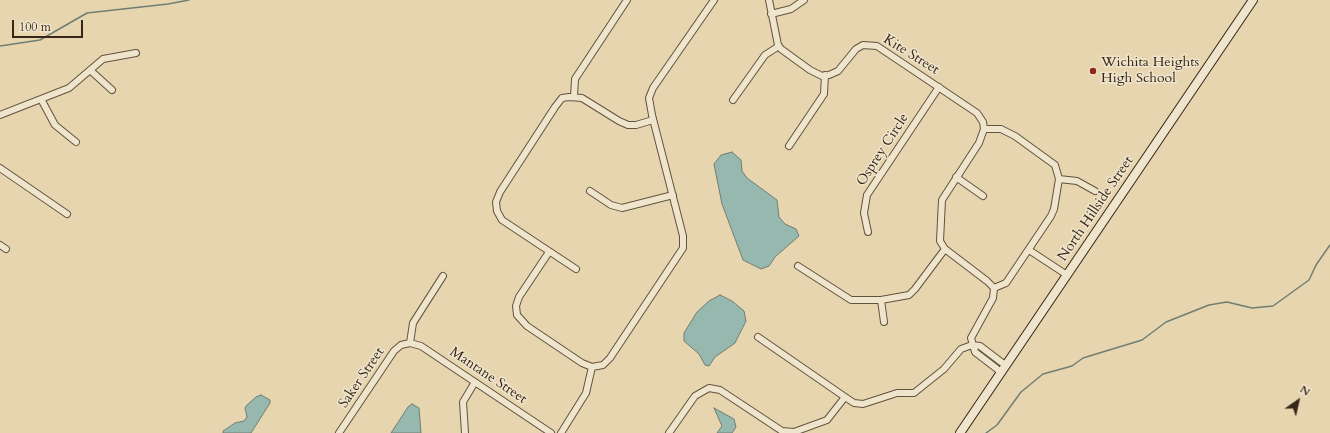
<!DOCTYPE html>
<html>
<head>
<meta charset="utf-8">
<style>
  body { margin:0 }
  #map { position:relative; width:1330px; height:433px; overflow:hidden; background:#e7d5b0; font-family:Cardo,serif }
  canvas { display:block }
  .north { position:absolute; left:1278px; top:381px; width:40px; height:40px; -webkit-text-stroke:3px #efe4cc; paint-order:stroke; rotate:34deg; font-size:11px; font-weight:700; line-height:16px; text-align:center; color:#362617 }
  .north::after { content:''; display:block; margin:auto; width:14px; height:18px; background:#362617; clip-path:polygon(50% 0,100% 100%,50% 72%,0 100%) }
  .scale { position:absolute; left:12px; top:20px; width:71px; height:18px; box-sizing:border-box; border:2px solid #362617; border-top:0; padding-left:5px; font-size:12px; line-height:14px; white-space:nowrap; color:#362617; -webkit-text-stroke:3px #efe4cc; paint-order:stroke }
</style>
</head>
<body>
<div id="map">
<canvas width="1330" height="433"></canvas>
<div class="north">N</div>
<div class="scale">100 m</div>
</div>
<script>
const g = document.querySelector('canvas').getContext('2d');
g.lineJoin = 'round';
function fill(path, color) {
  g.fillStyle = color;
  g.fill(path, 'evenodd');
}
function poly(rows) {
  const path = new Path2D();
  for (const r of rows) {
    path.moveTo(r[0], r[1]);
    for (let i = 2; i < r.length; i += 2) path.lineTo(r[i], r[i + 1]);
  }
  return path;
}
function trace(path, color, width, dash) {
  g.strokeStyle = color;
  g.lineWidth = width;
  g.lineCap = dash ? 'butt' : 'round';
  g.setLineDash(dash || []);
  g.stroke(path);
}
function drawText(font, color, halo, rows, align = 'center') {
  g.font = font + ' Cardo,serif';
  g.lineWidth = 3;
  g.setLineDash([]);
  g.textBaseline = 'middle';
  g.strokeStyle = halo;
  g.fillStyle = color;
  for (const [text, x, y, turn = 0] of rows) {
    g.save();
    g.translate(x, y);
    g.rotate((+turn || 0) * Math.PI / 180);
    g.textAlign = isNaN(turn) ? turn : align;
    if (halo) g.strokeText(text, 0, 0);
    g.fillText(text, 0, 0);
    g.restore();
  }
}
const water = poly([
  [732,152,741,160,742,171,747,178,777,200,779,217,785,224,796,229,799,236,775,257,769,266,761,269,743,260,722,204,714,164,721,155,732,152],
  [720,295,732,301,744,311,746,321,735,343,715,357,709,366,705,365,699,354,684,341,684,333,697,312,709,301,720,295],
  [261,395,270,400,270,403,251,433,223,433,223,431,235,423,244,421,247,417,245,408,247,405,256,397,261,395],
  [412,404,419,408,421,433,391,433,408,407,412,404],
  [714,408,734,419,736,427,732,433,717,433,722,426,714,408]
]);
fill(water, '#97b8ae');
trace(water, '#707e72', 1);
trace(poly([
  [0,46,40,40,87,13,168,4,189,0],
  [986,433,997,425,1021,392,1043,374,1072,366,1083,358,1142,340,1166,322,1209,305,1227,302,1252,308,1273,306,1309,280,1316,265,1330,245]
]), '#707e72', 1.5);
const street = poly([
  [769,0,778,45,781,49,810,70,822,76,829,75,838,71,856,49,863,45,877,46,977,113,983,122,984,129],
  [771,14,791,9,804,0],
  [90,70,112,90],
  [574,97,575,79,627,0],
  [41,99,55,125,76,142],
  [733,100,765,55,779,46],
  [0,115,69,88,103,59,136,53],
  [984,129,979,143,942,200,940,241,945,249,987,281,994,288,993,298,971,338,975,352,1001,372],
  [984,129,1001,129,1015,136,1055,165,1059,179,1054,209,1051,216,1006,283,994,288],
  [789,146,824,94,825,75],
  [0,168,67,214],
  [956,177,983,196],
  [1059,179,1077,181,1095,191],
  [590,191,611,205,622,208,673,195],
  [868,232,864,213,867,195,939,87],
  [0,245,6,249],
  [1029,250,1067,275],
  [549,252,519,297,516,306,517,315,527,326,582,363,592,367],
  [798,266,851,300,881,300,909,295,915,289,945,249],
  [576,269,502,220,497,211,496,202,500,192,555,107,562,98,569,97,582,98,619,121,628,125,636,125,653,120],
  [881,300,884,322],
  [758,337,845,397],
  [410,343,413,323,443,276],
  [972,345,980,346,1005,365],
  [339,433,394,351,401,345,410,343,421,346,551,433],
  [465,433,463,402,475,382],
  [561,433,586,393,592,367,603,365,610,358,683,248,683,236,652,115,649,98,653,88,714,0],
  [669,433,695,396,709,388,720,390,782,431,794,432,827,420,845,397,854,403,863,404,897,393,914,393,944,369,961,349,972,345]
]);
const secondary = poly([
  [960,433,1253,0]
]);
trace(street, '#62523d', 8);
trace(secondary, '#362617', 10);
trace(street, '#efe4cc', 6);
trace(secondary, '#efe4cc', 8);
for (const [x, y, r, color] of [
  [1093,71,4,"#8f2418"]
]) {
  const dot = new Path2D();
  dot.arc(x, y, r, 0, 2 * Math.PI);
  g.fillStyle = color;
  g.fill(dot);
  trace(dot, '#efe4cc', 1.5);
}
drawText('14px', '#362617', '#efe4cc', [
  ["Kite Street",911,55,32],
  ["Osprey Circle",883,150,-57],
  ["North Hillside Street",1096,209,-56],
  ["Mantane Street",488,376,34],
  ["Saker Street",362,378,-56]
]);
drawText('14px', '#362617', '#efe4cc', [
  ["Wichita Heights",1101,63],
  ["High School",1101,79]
], 'left');
</script>
</body>
</html>
